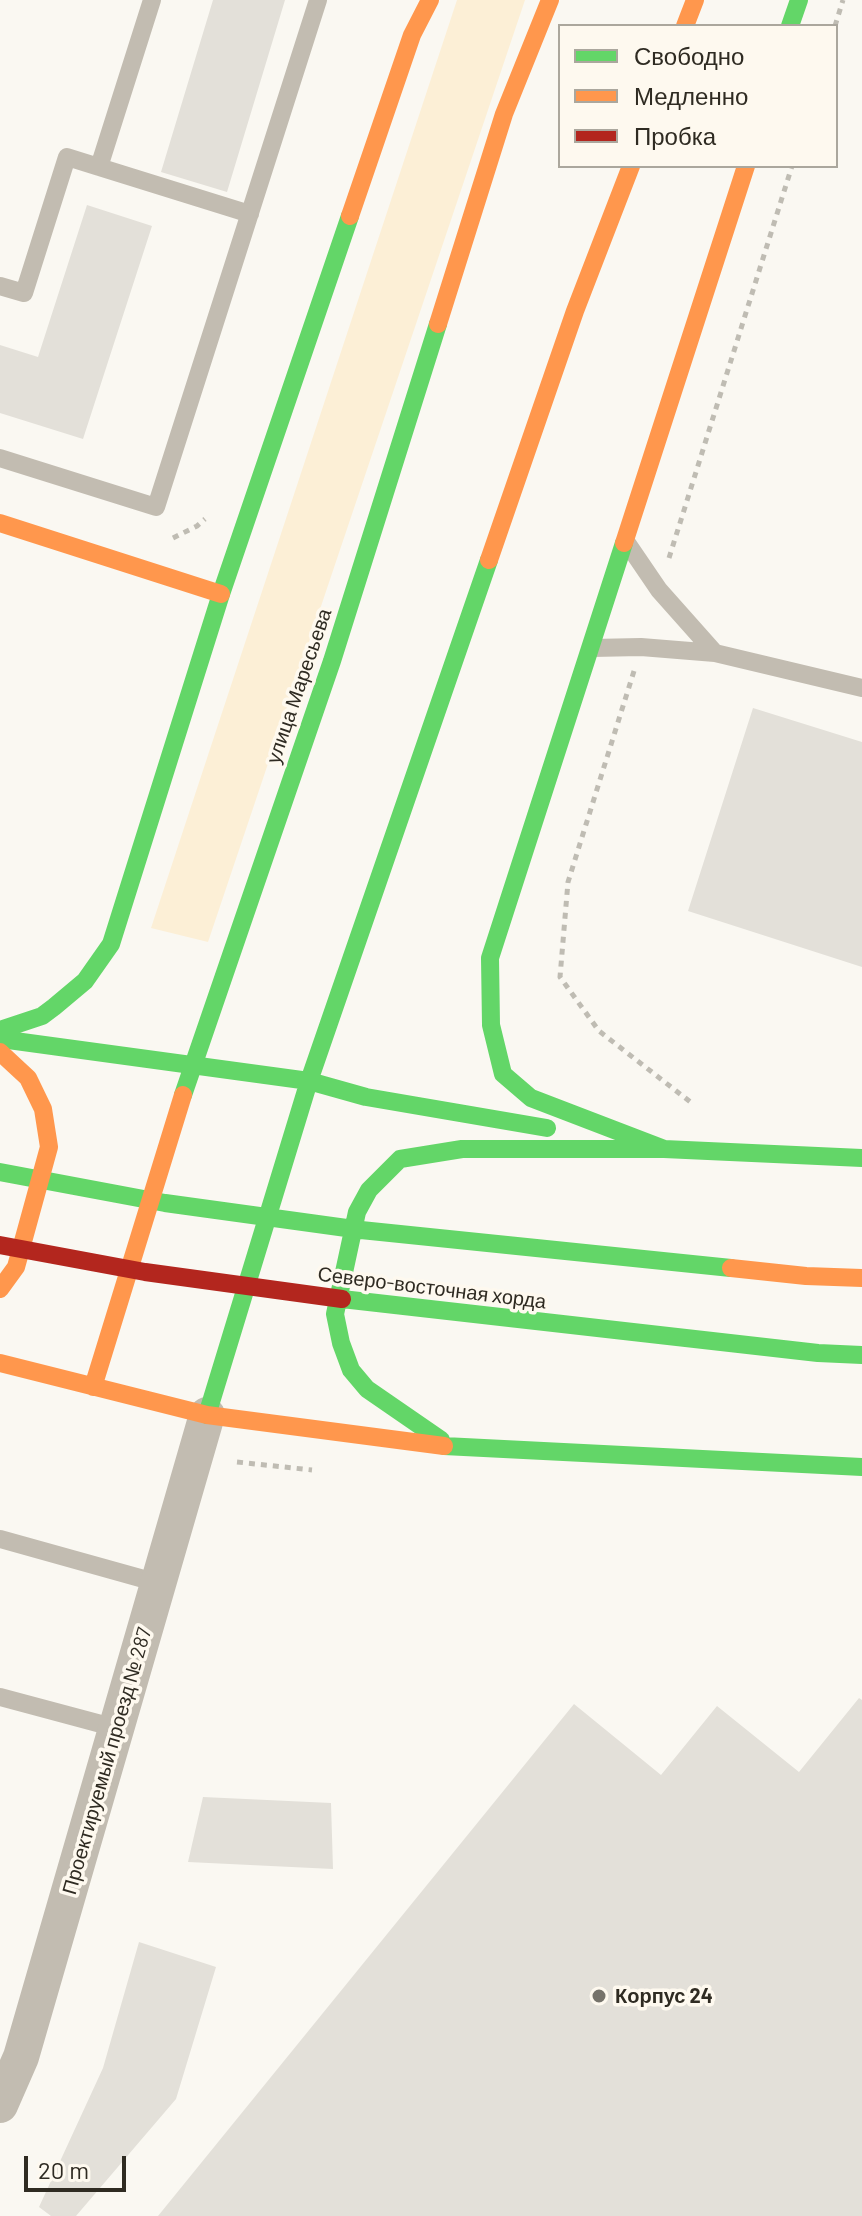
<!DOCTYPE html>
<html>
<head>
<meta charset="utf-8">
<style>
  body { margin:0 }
  #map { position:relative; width:862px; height:2216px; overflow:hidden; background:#faf8f2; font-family:Barlow,sans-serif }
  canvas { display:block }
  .legend { position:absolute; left:558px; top:24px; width:280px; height:144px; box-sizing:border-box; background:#fef9ef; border:2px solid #aba79d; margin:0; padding:10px 14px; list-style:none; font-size:24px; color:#2f2b22 }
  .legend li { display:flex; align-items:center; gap:16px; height:40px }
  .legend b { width:40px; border:2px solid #aba79d }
  .scale { position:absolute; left:24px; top:2156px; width:102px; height:36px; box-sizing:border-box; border:4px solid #2f2b22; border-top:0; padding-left:10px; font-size:24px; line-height:28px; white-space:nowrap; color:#2f2b22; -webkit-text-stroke:6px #fef9ef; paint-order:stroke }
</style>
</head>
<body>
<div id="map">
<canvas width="862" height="2216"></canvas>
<ul class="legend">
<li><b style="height:10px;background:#63d668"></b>Свободно</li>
<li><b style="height:10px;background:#ff974d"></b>Медленно</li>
<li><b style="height:10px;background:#b3261e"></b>Пробка</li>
</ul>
<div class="scale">20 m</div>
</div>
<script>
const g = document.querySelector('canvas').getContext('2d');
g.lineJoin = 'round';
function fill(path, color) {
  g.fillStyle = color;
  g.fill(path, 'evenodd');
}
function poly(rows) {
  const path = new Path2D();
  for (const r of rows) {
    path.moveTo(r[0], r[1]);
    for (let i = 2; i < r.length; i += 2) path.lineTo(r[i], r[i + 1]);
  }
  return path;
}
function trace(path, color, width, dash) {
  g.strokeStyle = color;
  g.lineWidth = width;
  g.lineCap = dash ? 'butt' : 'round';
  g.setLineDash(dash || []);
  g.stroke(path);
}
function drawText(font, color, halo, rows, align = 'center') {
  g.font = font + ' Barlow,sans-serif';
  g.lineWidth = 7;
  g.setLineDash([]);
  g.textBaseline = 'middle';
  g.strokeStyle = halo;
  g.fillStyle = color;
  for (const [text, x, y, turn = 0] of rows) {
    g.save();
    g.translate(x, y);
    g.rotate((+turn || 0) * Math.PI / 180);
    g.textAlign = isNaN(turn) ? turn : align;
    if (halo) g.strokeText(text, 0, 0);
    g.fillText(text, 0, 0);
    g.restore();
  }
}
fill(poly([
  [457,0,525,0,208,942,151,928]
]), '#fcefd6');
fill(poly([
  [213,0,285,0,227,192,161,172],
  [87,205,152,226,83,439,0,413,0,345,38,357],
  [753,708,862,742,862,967,688,911],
  [859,1698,862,1700,862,2216,158,2216,574,1704,661,1775,717,1706,799,1772],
  [203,1797,331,1803,333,1869,188,1862],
  [139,1942,216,1967,176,2099,76,2216,51,2216,39,2207,103,2068]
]), '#e3e0d9');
trace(poly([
  [835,26,843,0],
  [173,538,197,526,205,519],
  [669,558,792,166],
  [634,671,568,882,560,977,599,1031,693,1104],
  [237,1462,312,1470]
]), '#bfbcb3', 5, [6, 6]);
trace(poly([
  [152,0,99,167,250,214],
  [0,286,24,293,67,157,99,167],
  [0,458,156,507,318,0],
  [627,543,659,590,715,653],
  [592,648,641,647,715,653,862,688],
  [0,1539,158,1583],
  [0,1697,116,1728]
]), '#c2bcb1', 18);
trace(poly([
  [0,2105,21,2057,207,1415]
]), '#c2bcb1', 36);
trace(poly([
  [790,26,799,0],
  [624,543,490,958,491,1025,503,1074,531,1098,664,1149],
  [0,1030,42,1016,54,1007,85,981,111,944,221,594,350,216],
  [0,1039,309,1081,366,1097,547,1128],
  [183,1095,332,661,438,324],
  [0,1172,165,1203,361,1230,731,1268],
  [342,1299,818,1353,862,1355],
  [207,1415,309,1081,489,560],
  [441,1440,367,1389,351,1370,341,1343,335,1314,357,1212,369,1190,400,1159,462,1149,664,1149,862,1158],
  [444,1446,862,1467]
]), '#63d668', 18);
trace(poly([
  [685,26,695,0],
  [350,216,412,35,430,0],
  [438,324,504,114,550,0],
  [0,523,221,594],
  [624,543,746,166],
  [489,560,575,311,631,166],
  [0,1052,28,1078,43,1109,49,1147,16,1267,0,1289],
  [731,1268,806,1276,862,1278],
  [0,1363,207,1415,444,1446],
  [93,1387,183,1095]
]), '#ff974d', 18);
trace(poly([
  [0,1245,145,1272,342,1299]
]), '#b3261e', 18);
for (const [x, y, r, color] of [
  [599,1996,8,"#76736b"]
]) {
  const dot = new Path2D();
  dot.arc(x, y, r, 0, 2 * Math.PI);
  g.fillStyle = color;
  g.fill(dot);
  trace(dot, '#fef9ef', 3);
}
drawText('20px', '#2f2b22', '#fef9ef', [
  ["улица Маресьева",299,686,-71],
  ["Северо-восточная хорда",432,1288,7],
  ["Проектируемый проезд № 287",107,1761,-74]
]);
drawText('bold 20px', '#2f2b22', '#fef9ef', [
  ["Корпус 24",615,1996]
], 'left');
</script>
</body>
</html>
